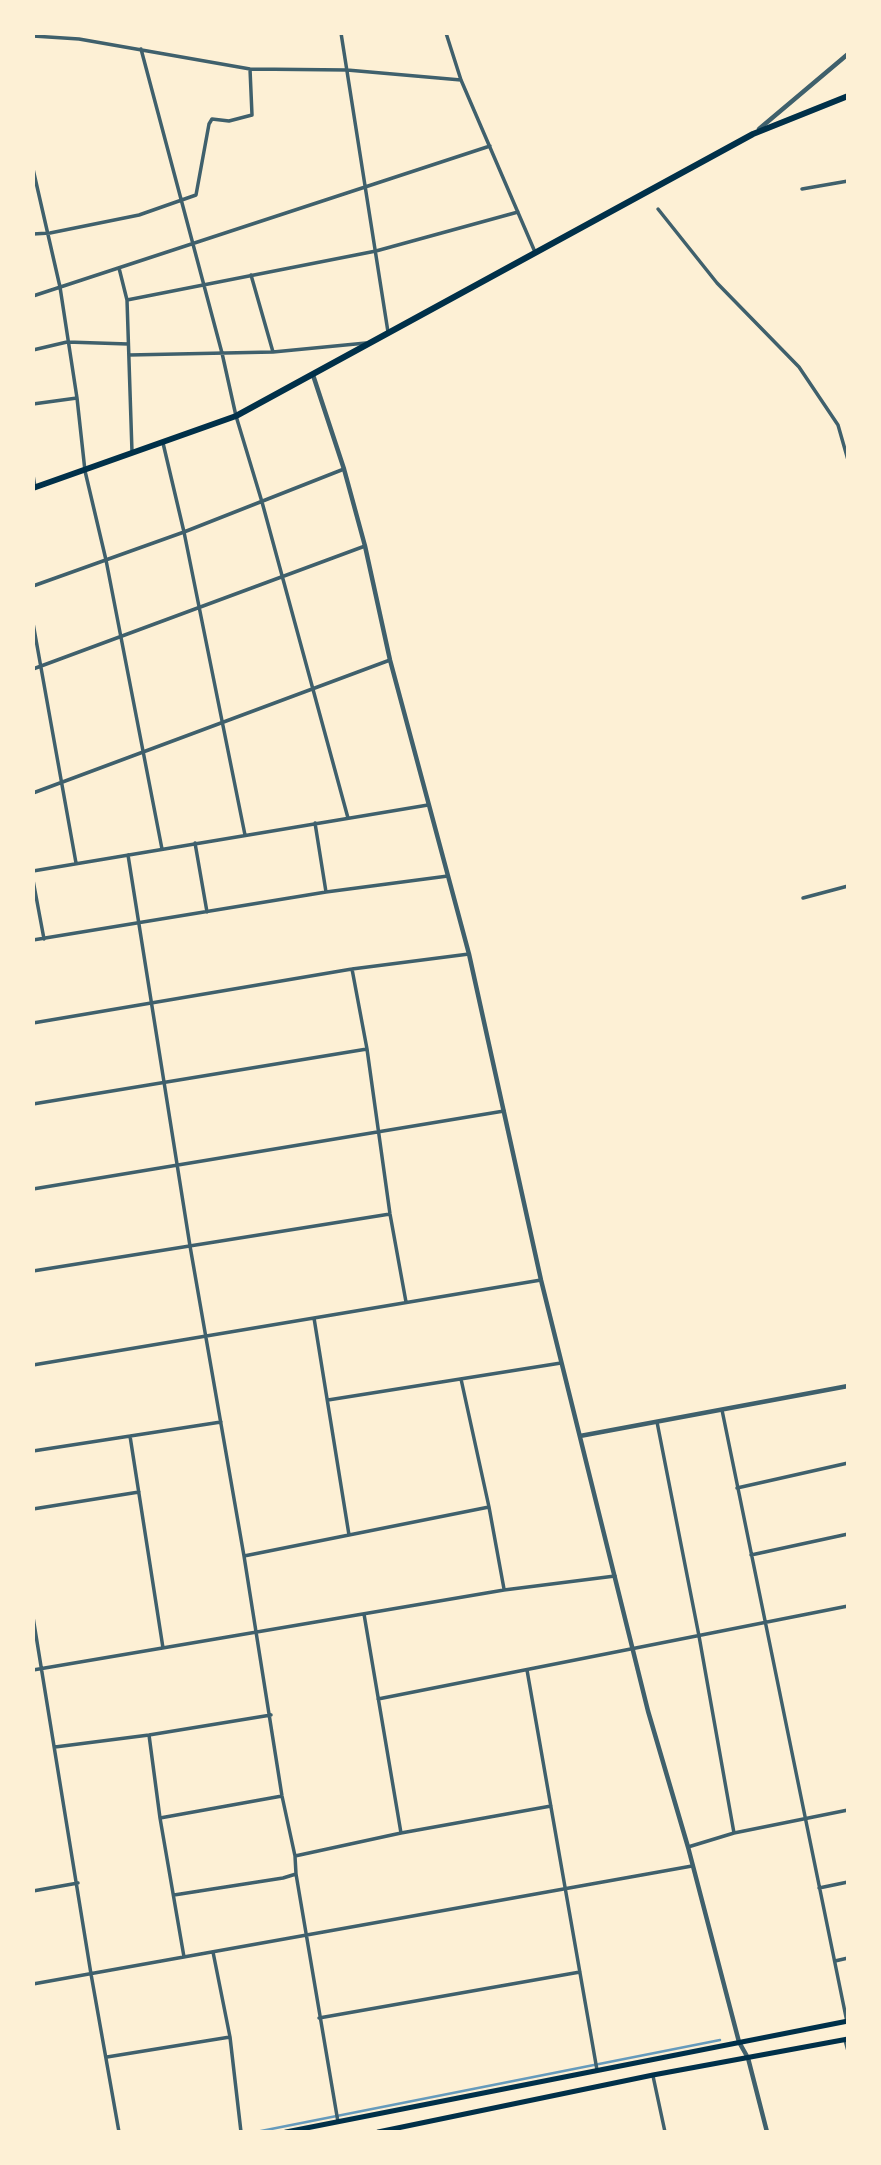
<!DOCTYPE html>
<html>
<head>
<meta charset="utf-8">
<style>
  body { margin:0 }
  #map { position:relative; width:881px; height:2165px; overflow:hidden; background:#fdf0d5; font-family:Mulish,sans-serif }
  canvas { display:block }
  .frame { position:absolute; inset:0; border:35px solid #fdf0d5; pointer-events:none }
</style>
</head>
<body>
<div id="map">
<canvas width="881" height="2165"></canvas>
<div class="frame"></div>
</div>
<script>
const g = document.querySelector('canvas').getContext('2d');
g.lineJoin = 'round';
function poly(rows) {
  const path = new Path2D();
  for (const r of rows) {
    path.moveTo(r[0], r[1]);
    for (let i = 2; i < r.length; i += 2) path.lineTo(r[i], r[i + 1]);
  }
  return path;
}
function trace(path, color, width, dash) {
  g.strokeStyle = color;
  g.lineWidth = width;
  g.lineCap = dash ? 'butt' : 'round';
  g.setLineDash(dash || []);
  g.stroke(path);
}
trace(poly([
  [256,2132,720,2040]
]), '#669bbc', 2.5);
trace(poly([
  [341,33,388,332],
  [446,33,461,80,535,252],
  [33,36,79,39,250,69,347,70,461,80],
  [141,49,222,353,236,416,262,502,348,818],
  [33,169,60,287,77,398,85,471,106,560,162,849],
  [802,189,848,181],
  [658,209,717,283,799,367,838,425,848,460],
  [33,234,50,233,139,215,196,195,209,124,212,119,229,121,252,115,250,69],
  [119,268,127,300,132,452],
  [251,275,273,352],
  [33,296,490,146],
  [127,300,376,251,518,212],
  [33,350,67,342,128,344],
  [129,355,273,352,366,343],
  [33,404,77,398],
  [163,443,184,532,245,835],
  [33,475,35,487],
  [33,586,184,532,344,469],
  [33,623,76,863],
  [33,669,365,546],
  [33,793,390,660],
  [315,823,326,892],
  [195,843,207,912],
  [128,855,190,1246,244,1556,282,1796,295,1856,296,1874,338,2122],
  [33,871,428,805],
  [33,880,44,939],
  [803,898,848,886],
  [33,940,326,892,448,876],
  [352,969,367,1049,390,1214,406,1302],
  [33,1023,352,969,469,954],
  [33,1104,367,1049],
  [33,1189,504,1111],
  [33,1271,390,1214],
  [314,1318,349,1535],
  [33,1365,541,1280],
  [461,1379,489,1507,504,1589],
  [328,1400,561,1363],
  [722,1410,847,2022],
  [657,1422,699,1636,734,1833],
  [130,1436,163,1648],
  [33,1451,221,1422],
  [737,1488,848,1463],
  [33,1509,139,1492],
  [751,1555,848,1534],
  [244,1556,489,1507],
  [364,1614,401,1833],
  [33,1617,91,1974,119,2132],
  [33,1670,504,1590,615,1576],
  [527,1670,597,2070],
  [378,1699,848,1606],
  [149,1735,160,1818,184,1957],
  [55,1747,149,1735,271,1715],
  [160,1818,282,1796],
  [688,1847,734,1833,848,1810],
  [295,1856,401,1833,551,1806],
  [819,1888,848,1882],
  [33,1891,78,1883],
  [174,1895,283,1878,296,1874],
  [213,1952,230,2037,241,2132],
  [835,1961,848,1958],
  [33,1984,692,1866],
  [319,2018,580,1972],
  [845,2040,848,2051],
  [107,2057,230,2037],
  [653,2076,665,2132]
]), '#3f606c', 3.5);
trace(poly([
  [759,129,848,54],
  [313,375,344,469,365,546,390,660,469,954,541,1280,648,1711,688,1847,739,2042,748,2058,767,2132],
  [580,1436,848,1386]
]), '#3f606c', 4.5);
trace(poly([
  [286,2132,848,2021],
  [378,2132,653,2075,848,2039]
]), '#003049', 5);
trace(poly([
  [33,488,236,416,753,134,848,96]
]), '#003049', 6);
</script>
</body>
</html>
